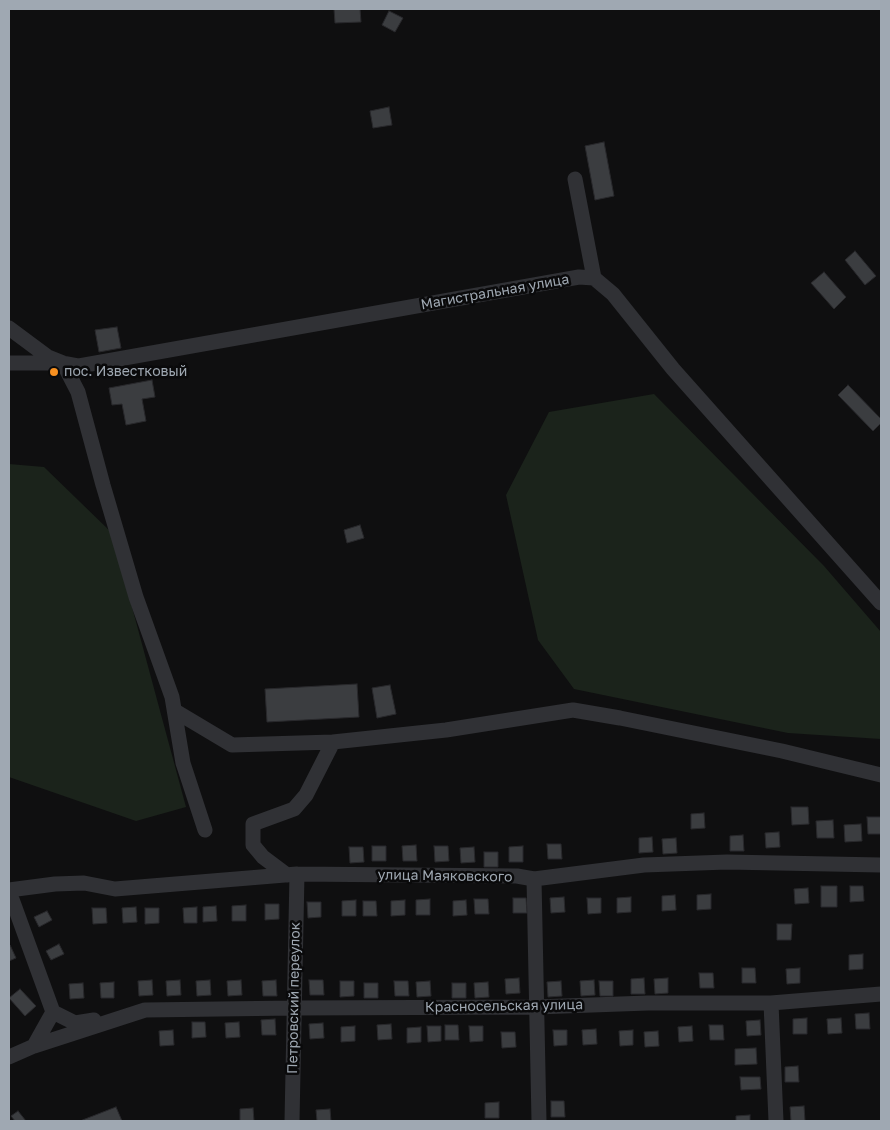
<!DOCTYPE html>
<html>
<head>
<meta charset="utf-8">
<style>
  body { margin:0 }
  #map { position:relative; width:890px; height:1130px; overflow:hidden; background:#0f0f10; font-family:"Golos Text",sans-serif }
  canvas { display:block }
  .frame { position:absolute; inset:0; border:10px solid #9fa8b2; pointer-events:none }
</style>
</head>
<body>
<div id="map">
<canvas width="890" height="1130"></canvas>
<div class="frame"></div>
</div>
<script>
const g = document.querySelector('canvas').getContext('2d');
g.lineJoin = 'round';
function fill(path, color) {
  g.fillStyle = color;
  g.fill(path, 'evenodd');
}
function poly(rows) {
  const path = new Path2D();
  for (const r of rows) {
    path.moveTo(r[0], r[1]);
    for (let i = 2; i < r.length; i += 2) path.lineTo(r[i], r[i + 1]);
  }
  return path;
}
function trace(path, color, width, dash) {
  g.strokeStyle = color;
  g.lineWidth = width;
  g.lineCap = dash ? 'butt' : 'round';
  g.setLineDash(dash || []);
  g.stroke(path);
}
function drawText(font, color, halo, rows, align = 'center') {
  g.font = font + ' "Golos Text",sans-serif';
  g.lineWidth = 5;
  g.setLineDash([]);
  g.textBaseline = 'middle';
  g.strokeStyle = halo;
  g.fillStyle = color;
  for (const [text, x, y, turn = 0] of rows) {
    g.save();
    g.translate(x, y);
    g.rotate((+turn || 0) * Math.PI / 180);
    g.textAlign = isNaN(turn) ? turn : align;
    if (halo) g.strokeText(text, 0, 0);
    g.fillText(text, 0, 0);
    g.restore();
  }
}
fill(poly([
  [654,394,824,566,881,632,881,739,788,733,574,689,538,640,506,495,549,412],
  [9,464,44,467,112,533,186,807,136,821,9,777]
]), '#1b231b');
const building = poly([
  [334,9,360,9,361,22,335,23,334,9],
  [389,11,403,18,395,32,382,25,389,11],
  [389,107,392,125,373,128,370,111,389,107],
  [604,142,614,196,595,200,585,146,604,142],
  [855,251,876,276,865,285,845,260,855,251],
  [824,272,846,297,834,309,811,283,824,272],
  [117,327,121,348,99,352,95,330,117,327],
  [152,380,155,397,142,399,146,421,126,425,122,404,112,405,109,388,152,380],
  [848,385,881,419,881,423,873,431,838,395,848,385],
  [360,525,364,538,347,543,344,530,360,525],
  [357,684,359,717,267,722,265,689,357,684],
  [390,685,396,714,377,718,372,688,390,685],
  [791,807,808,807,809,824,792,825,791,807],
  [704,813,705,828,691,829,691,814,704,813],
  [867,817,881,817,881,834,868,834,867,817],
  [833,820,834,838,817,838,816,821,833,820],
  [861,824,862,841,845,842,844,825,861,824],
  [779,832,780,847,766,848,765,833,779,832],
  [743,835,744,851,730,851,730,836,743,835],
  [652,837,653,852,639,853,639,838,652,837],
  [676,838,677,853,663,854,662,839,676,838],
  [547,844,561,844,562,859,548,859,547,844],
  [416,845,417,861,403,861,402,846,416,845],
  [372,846,386,846,386,861,372,861,372,846],
  [434,846,448,846,449,861,435,862,434,846],
  [523,846,523,862,509,862,509,847,523,846],
  [349,847,363,847,364,862,350,863,349,847],
  [474,847,475,862,461,863,460,848,474,847],
  [484,852,498,852,498,867,484,867,484,852],
  [821,886,837,886,837,907,821,907,821,886],
  [850,886,863,886,864,901,850,902,850,886],
  [808,888,809,903,795,904,794,889,808,888],
  [711,894,711,909,697,910,697,895,711,894],
  [675,895,676,910,662,911,662,896,675,895],
  [564,897,565,912,551,913,550,898,564,897],
  [631,897,631,912,617,913,617,898,631,897],
  [513,898,526,898,527,913,513,913,513,898],
  [587,898,601,898,601,913,588,914,587,898],
  [430,899,430,915,416,915,416,900,430,899],
  [474,899,488,899,489,914,475,914,474,899],
  [356,900,356,916,342,916,342,901,356,900],
  [405,900,405,915,391,916,391,901,405,900],
  [466,900,467,915,453,916,453,901,466,900],
  [363,901,376,901,377,916,363,916,363,901],
  [307,902,321,902,321,917,308,918,307,902],
  [265,904,279,904,279,919,265,920,265,904],
  [246,905,246,921,232,921,232,906,246,905],
  [216,906,217,921,203,922,203,907,216,906],
  [136,907,137,922,123,923,122,908,136,907],
  [197,907,197,923,184,923,183,908,197,907],
  [92,908,106,908,107,923,93,924,92,908],
  [145,908,159,908,159,923,145,924,145,908],
  [47,911,52,920,39,927,34,917,47,911],
  [777,924,792,924,791,940,777,940,777,924],
  [59,944,64,954,51,960,46,951,59,944],
  [9,945,10,945,16,958,9,961,9,945],
  [863,954,863,969,849,970,849,955,863,954],
  [742,968,755,968,756,983,742,983,742,968],
  [800,968,800,983,787,984,786,969,800,968],
  [699,973,713,973,714,988,700,988,699,973],
  [519,978,520,993,506,994,505,979,519,978],
  [644,978,645,994,631,994,631,979,644,978],
  [668,978,668,993,655,994,654,979,668,978],
  [152,980,153,995,139,996,138,981,152,980],
  [180,980,181,995,167,996,166,981,180,980],
  [210,980,211,995,197,996,196,981,210,980],
  [241,980,242,995,228,996,227,981,241,980],
  [276,980,277,996,263,996,262,981,276,980],
  [309,980,323,980,324,995,310,995,309,980],
  [594,980,595,995,581,996,580,981,594,980],
  [340,981,354,981,354,996,340,997,340,981],
  [394,981,408,981,409,996,395,996,394,981],
  [430,981,431,996,417,997,416,982,430,981],
  [561,981,562,996,548,997,547,982,561,981],
  [599,981,613,981,613,996,600,996,599,981],
  [114,982,114,998,101,998,100,983,114,982],
  [488,982,489,997,475,998,474,983,488,982],
  [83,983,84,998,70,999,69,984,83,983],
  [364,983,378,983,378,998,364,998,364,983],
  [452,983,466,983,466,998,452,998,452,983],
  [20,989,36,1006,25,1016,9,998,20,989],
  [869,1013,870,1029,856,1029,855,1014,869,1013],
  [807,1018,807,1034,793,1034,793,1019,807,1018],
  [841,1018,842,1033,828,1034,827,1019,841,1018],
  [275,1019,276,1035,262,1035,261,1020,275,1019],
  [760,1020,761,1035,747,1036,746,1021,760,1020],
  [192,1022,205,1022,206,1037,192,1038,192,1022],
  [239,1022,240,1037,226,1038,225,1023,239,1022],
  [323,1023,324,1038,310,1039,309,1024,323,1023],
  [391,1024,392,1039,378,1040,377,1025,391,1024],
  [445,1025,458,1025,459,1040,445,1040,445,1025],
  [709,1025,723,1025,724,1040,710,1040,709,1025],
  [355,1026,355,1041,341,1042,341,1027,355,1026],
  [427,1026,441,1026,441,1041,428,1042,427,1026],
  [469,1026,483,1026,483,1041,470,1042,469,1026],
  [692,1026,693,1041,679,1042,678,1027,692,1026],
  [421,1027,421,1042,407,1043,407,1028,421,1027],
  [596,1029,597,1044,583,1045,582,1030,596,1029],
  [173,1030,174,1045,160,1046,159,1031,173,1030],
  [553,1030,567,1030,567,1045,554,1046,553,1030],
  [633,1030,633,1045,620,1046,619,1031,633,1030],
  [658,1031,659,1046,645,1047,644,1032,658,1031],
  [501,1032,515,1032,516,1047,502,1048,501,1032],
  [756,1048,757,1064,735,1065,735,1049,756,1048],
  [798,1066,799,1082,785,1082,785,1067,798,1066],
  [740,1077,760,1077,761,1089,741,1090,740,1077],
  [551,1101,564,1101,565,1117,551,1117,551,1101],
  [499,1102,499,1118,485,1118,485,1103,499,1102],
  [804,1106,805,1121,791,1121,790,1107,804,1106],
  [116,1107,122,1121,80,1121,116,1107],
  [253,1108,254,1121,240,1121,240,1109,253,1108],
  [330,1109,331,1121,317,1121,316,1110,330,1109],
  [18,1111,26,1121,15,1121,11,1116,18,1111],
  [750,1115,750,1121,736,1121,736,1116,750,1115]
]);
fill(building, '#3b3d40');
trace(building, '#29292c', 1);
trace(poly([
  [575,179,594,278],
  [9,328,48,357,63,363,79,366,579,277,594,278,613,294,673,369,881,603],
  [9,363,63,363,78,392,103,485,136,597,172,697,183,763,205,830],
  [175,711,232,745,333,742],
  [287,875,263,857,253,845,253,824,294,809,306,795,333,742,446,730,573,710,620,718,782,751,881,775],
  [534,879,539,1121],
  [9,890,55,884,84,883,115,889,297,874,517,876,534,879,644,865,727,862,881,865],
  [9,891,53,1012,34,1046],
  [771,1003,776,1121],
  [53,1012,75,1023,94,1020],
  [9,1057,34,1046,145,1010,294,1008,536,1007,648,1003,771,1003,881,994],
  [292,1121,297,874]
]), '#303135', 15);
for (const [x, y, r, color] of [
  [54,372,5,"#f79020"]
]) {
  const dot = new Path2D();
  dot.arc(x, y, r, 0, 2 * Math.PI);
  g.fillStyle = color;
  g.fill(dot);
  trace(dot, '#0a0a0b', 2);
}
drawText('14px', '#9fa8b2', '#0a0a0b', [
  ["Магистральная улица",495,292,-10],
  ["улица Маяковского",445,876,1],
  ["Петровский переулок",294,998,-89],
  ["Красносельская улица",504,1006,-1]
]);
drawText('14px', '#9fa8b2', '#0a0a0b', [
  ["пос. Известковый",64,372]
], 'left');
</script>
</body>
</html>
